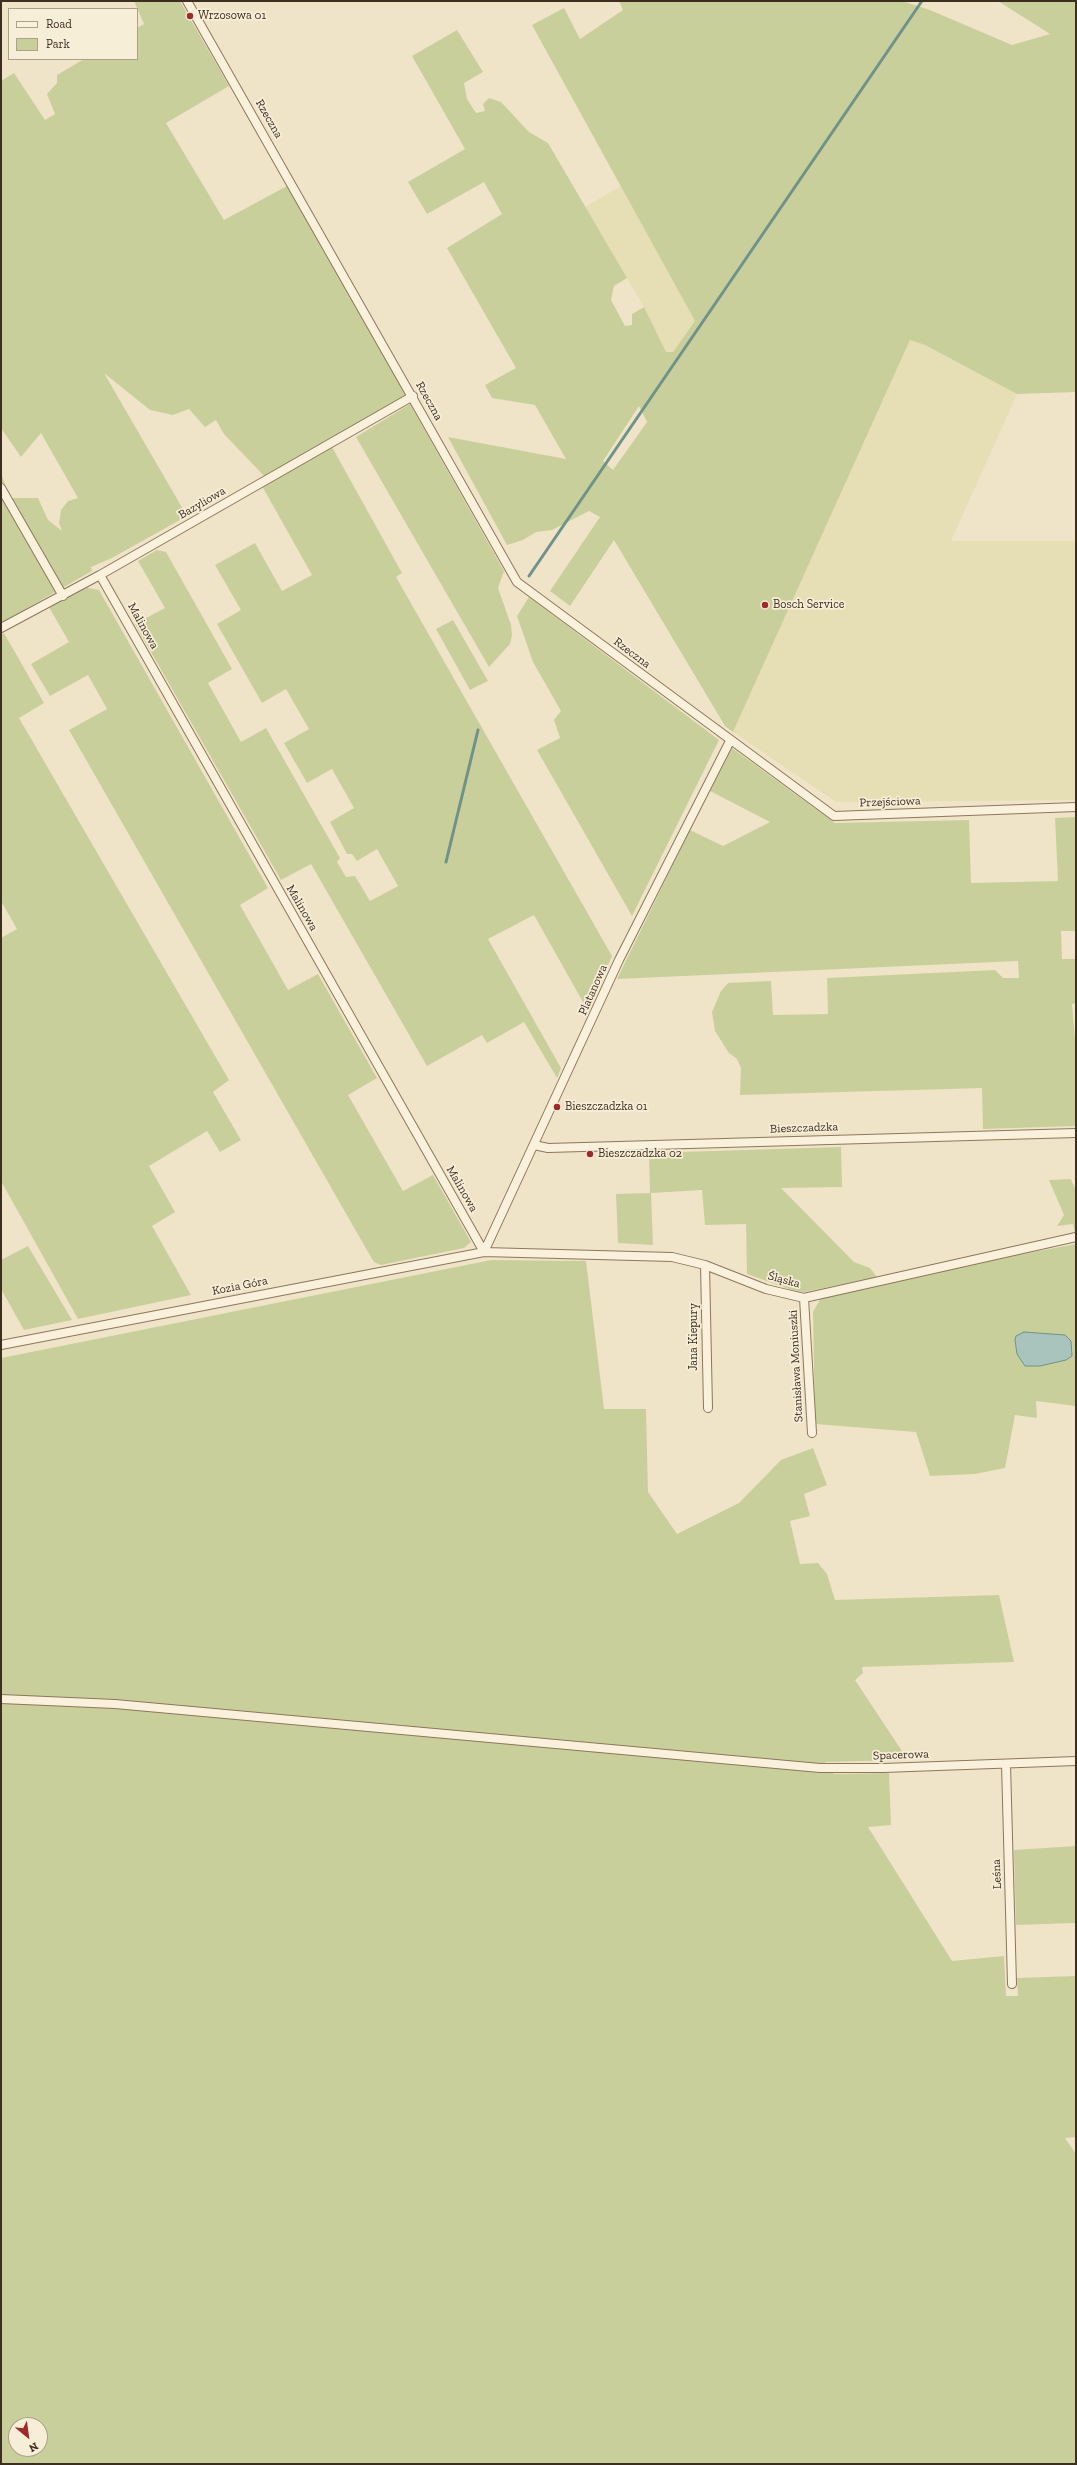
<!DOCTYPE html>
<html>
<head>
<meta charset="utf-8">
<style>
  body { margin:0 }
  #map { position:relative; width:1077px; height:2465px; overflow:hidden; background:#f0e4c8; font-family:"Zilla Slab",serif }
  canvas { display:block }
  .frame { position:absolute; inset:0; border:2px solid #3d2e20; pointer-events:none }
  .legend { position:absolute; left:8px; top:8px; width:130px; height:52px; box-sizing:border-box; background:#f7eed8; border:1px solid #ada18e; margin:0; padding:5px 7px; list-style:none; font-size:12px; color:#3d2e20 }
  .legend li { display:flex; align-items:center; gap:8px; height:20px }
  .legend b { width:20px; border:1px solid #ada18e }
  .north { position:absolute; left:8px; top:2417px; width:40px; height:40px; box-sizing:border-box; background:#f7eed8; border:1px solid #ada18e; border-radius:50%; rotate:151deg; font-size:11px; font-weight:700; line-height:16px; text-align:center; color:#3d2e20 }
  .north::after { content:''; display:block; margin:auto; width:14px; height:18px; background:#9e2a2b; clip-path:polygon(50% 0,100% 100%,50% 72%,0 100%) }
</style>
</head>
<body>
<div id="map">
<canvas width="1077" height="2465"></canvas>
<div class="frame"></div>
<ul class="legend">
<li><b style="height:5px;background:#faf1dc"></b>Road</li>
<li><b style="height:11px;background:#c9cf9b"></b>Park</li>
</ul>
<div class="north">N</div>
</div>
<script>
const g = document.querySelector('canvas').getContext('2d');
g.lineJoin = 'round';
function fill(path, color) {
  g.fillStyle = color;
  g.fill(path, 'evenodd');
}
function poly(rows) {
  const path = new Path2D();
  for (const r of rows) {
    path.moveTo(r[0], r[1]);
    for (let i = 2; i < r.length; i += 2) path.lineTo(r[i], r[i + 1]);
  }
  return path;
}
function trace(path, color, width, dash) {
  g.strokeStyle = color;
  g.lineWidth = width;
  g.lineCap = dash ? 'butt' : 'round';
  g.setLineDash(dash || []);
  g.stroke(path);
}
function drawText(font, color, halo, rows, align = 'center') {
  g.font = font + ' "Zilla Slab",serif';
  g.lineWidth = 3.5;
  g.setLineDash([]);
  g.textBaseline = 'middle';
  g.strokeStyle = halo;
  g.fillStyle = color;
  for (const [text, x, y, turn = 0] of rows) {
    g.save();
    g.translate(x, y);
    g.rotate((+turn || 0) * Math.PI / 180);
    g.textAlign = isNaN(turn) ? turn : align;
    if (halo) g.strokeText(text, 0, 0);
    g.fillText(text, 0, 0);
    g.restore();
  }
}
fill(poly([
  [621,186,695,321,673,352,666,353,644,307,585,207],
  [910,340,925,345,1017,394,951,541,1076,541,1076,800,836,802,733,732]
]), '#e6deb5');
fill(poly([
  [134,1,180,1,229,86,166,123,224,220,287,186,407,397,265,477,224,434,216,420,205,427,189,409,173,415,150,410,104,373,187,516,112,558,91,567,92,571,1,623,1,472,9,498,38,498,48,520,62,531,59,523,61,510,68,501,78,498,41,433,21,457,1,428,1,81,14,73,45,120,55,114,47,94,57,83,57,75,84,59,137,59,137,28,144,24],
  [619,1,902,1,930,10,1012,45,1050,34,998,1,1076,1,1076,392,1017,394,925,345,910,340,733,732,725,726,614,540,570,606,550,591,600,517,589,511,552,530,536,532,523,540,507,545,448,437,566,459,535,405,492,398,485,385,516,368,447,248,502,214,484,182,427,214,408,182,465,149,412,56,457,30,483,72,464,83,467,99,476,113,485,111,483,104,489,98,501,102,529,132,548,143,627,278,614,286,611,300,625,326,632,325,632,314,644,307,666,352,673,352,695,321,532,25,564,8,580,39,623,10],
  [639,406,647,422,613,470,603,461],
  [410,404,504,571,498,588,511,625,512,635,510,644,489,667,356,437],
  [332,447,402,573,396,577,612,956,588,1011,534,915,488,939,561,1068,557,1078,524,1022,487,1043,482,1035,427,1066,311,864,281,880,135,624,165,608,138,561,157,550,166,552,232,669,208,683,241,742,266,728,340,858,337,862,346,877,355,876,370,901,398,886,377,849,357,861,352,854,347,854,330,822,354,808,332,769,307,783,284,743,309,729,286,689,262,703,217,624,241,610,215,565,255,543,282,591,312,575,262,486],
  [84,587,99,590,268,888,240,905,288,990,318,974,377,1078,348,1095,403,1191,433,1175,471,1242,464,1248,381,1265,374,1262,368,1252,69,730,107,709,88,675,50,696,31,664,69,642,49,607],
  [529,597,719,740,632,916,537,750,560,738,554,720,561,711,533,662,517,616],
  [453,620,488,681,470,690,436,629],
  [4,633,44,703,19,718,229,1080,213,1092,241,1140,220,1152,207,1131,149,1166,175,1212,152,1226,191,1295,78,1319,1,1181,1,938,17,929,1,901,1,635],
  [732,748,835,823,969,820,971,883,1058,881,1055,818,1076,817,1076,931,1061,931,1062,959,1076,959,1076,1003,1072,1004,1076,1050,1076,1126,983,1129,982,1088,740,1095,741,1068,737,1059,729,1053,715,1031,712,1012,721,991,728,983,771,981,773,1015,828,1014,827,978,995,970,1003,978,1019,978,1018,961,617,979,690,830,723,846,770,822,710,791],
  [841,1147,842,1187,781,1188,854,1262,870,1268,877,1277,800,1293,747,1274,746,1224,705,1225,702,1190,651,1193,653,1245,618,1243,616,1194,650,1193,649,1153],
  [1071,1179,1076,1191,1075,1233,1073,1224,1057,1226,1064,1215,1049,1180],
  [1076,1244,1076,1406,1036,1401,1037,1418,1015,1415,1005,1468,975,1474,930,1476,916,1432,815,1424,813,1312,821,1298,959,1266],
  [1024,1332,1044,1335,1051,1334,1017,1354,1015,1340],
  [28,1246,72,1320,24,1330,1,1289,1,1260],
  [491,1260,586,1261,604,1409,646,1409,648,1492,677,1534,739,1503,781,1460,813,1448,827,1485,804,1494,810,1516,790,1521,800,1564,818,1563,827,1574,835,1600,999,1595,1014,1662,862,1667,863,1673,855,1680,902,1751,903,1760,825,1762,834,1774,889,1773,891,1825,868,1827,952,1961,1004,1956,1006,1996,1018,1996,1017,1978,1076,1976,1076,2137,1065,2138,1076,2154,1076,2464,1,2464,1,1358],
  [16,2425,40,2425,40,2449,16,2449],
  [1076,1846,1076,1923,1016,1925,1014,1850]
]), '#c9cf9b');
const water = poly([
  [1024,1332,1065,1335,1071,1341,1072,1356,1066,1360,1040,1366,1025,1366,1017,1354,1015,1340,1016,1336,1024,1332]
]);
fill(water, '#a9c4bc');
trace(water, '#6f938a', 1);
trace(poly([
  [529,576,922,1],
  [446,862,478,730]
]), '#6f938a', 3);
const street = poly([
  [187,1,517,582,834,816,1076,807],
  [1,488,63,596],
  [100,575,484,1252],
  [1,628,100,575,413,396],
  [534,1145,548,1148,1076,1133],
  [484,1252,619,960,730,741],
  [705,1265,708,1408],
  [804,1298,812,1433],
  [1,1345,484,1252,672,1257,705,1265,766,1289,804,1298,1076,1237],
  [1,1699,115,1704,820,1768,883,1768,1076,1761],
  [1006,1764,1012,1984]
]);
trace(street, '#8d765c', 10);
trace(street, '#faf1dc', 8);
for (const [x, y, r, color] of [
  [190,16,4,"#9e2a2b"],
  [765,605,4,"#9e2a2b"],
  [557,1107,4,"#9e2a2b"],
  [590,1154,4,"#9e2a2b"]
]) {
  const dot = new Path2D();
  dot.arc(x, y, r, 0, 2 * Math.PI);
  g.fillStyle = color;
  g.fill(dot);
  trace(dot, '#f7eed8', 1.5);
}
drawText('12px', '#3d2e20', '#f7eed8', [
  ["Wrzosowa 01",198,16],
  ["Bosch Service",773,605],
  ["Bieszczadzka 01",565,1107],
  ["Bieszczadzka 02",598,1154]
], 'left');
drawText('12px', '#3d2e20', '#f7eed8', [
  ["Rzeczna",269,119,60],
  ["Rzeczna",429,401,61],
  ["Bazyliowa",202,503,-30],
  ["Malinowa",143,626,61],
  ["Rzeczna",632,653,37],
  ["Przejściowa",890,802,-2],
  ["Malinowa",302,908,60],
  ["Platanowa",593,990,-66],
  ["Bieszczadzka",804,1128,-2],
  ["Malinowa",462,1189,60],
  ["Śląska",784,1280,15],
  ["Kozia Góra",240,1286,-11],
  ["Jana Kiepury",694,1337,-90],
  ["Stanisława Moniuszki",796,1366,-93],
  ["Spacerowa",901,1755,-2],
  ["Leśna",997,1874,-92]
]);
</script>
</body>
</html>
